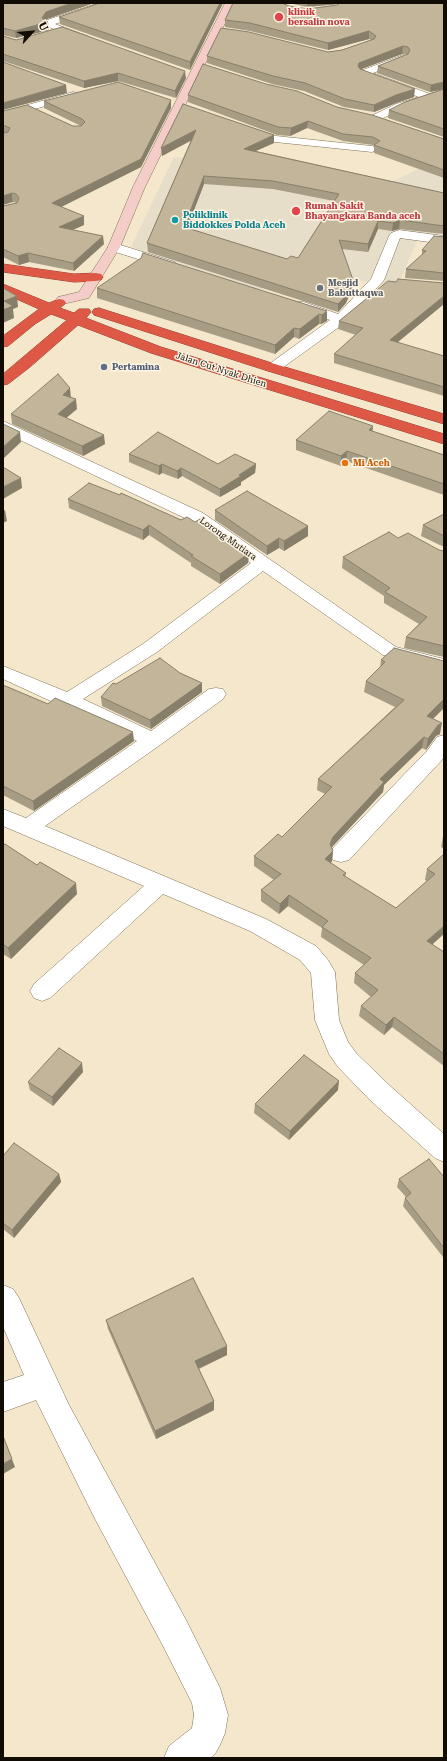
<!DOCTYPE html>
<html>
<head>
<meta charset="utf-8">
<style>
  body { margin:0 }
  #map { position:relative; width:447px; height:1761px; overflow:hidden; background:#f5e7cb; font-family:"Roboto Serif",serif }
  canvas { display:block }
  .frame { position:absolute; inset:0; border:4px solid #100b03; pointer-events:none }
  .north { position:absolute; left:12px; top:12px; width:40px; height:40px; -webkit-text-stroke:3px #fef5e4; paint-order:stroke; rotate:63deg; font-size:11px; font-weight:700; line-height:16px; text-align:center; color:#100b03 }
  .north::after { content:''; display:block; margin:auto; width:14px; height:18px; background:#100b03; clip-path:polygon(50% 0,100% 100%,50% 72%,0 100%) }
</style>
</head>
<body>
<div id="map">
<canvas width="447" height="1761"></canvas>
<div class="frame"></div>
<div class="north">U</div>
</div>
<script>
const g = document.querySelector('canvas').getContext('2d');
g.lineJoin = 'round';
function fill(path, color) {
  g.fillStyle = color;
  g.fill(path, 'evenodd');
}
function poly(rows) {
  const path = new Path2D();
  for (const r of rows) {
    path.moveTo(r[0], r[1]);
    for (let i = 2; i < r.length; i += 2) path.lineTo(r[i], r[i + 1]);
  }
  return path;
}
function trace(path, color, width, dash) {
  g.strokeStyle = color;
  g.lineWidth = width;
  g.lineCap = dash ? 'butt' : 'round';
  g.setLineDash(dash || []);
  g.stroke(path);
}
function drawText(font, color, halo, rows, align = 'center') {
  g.font = font + ' "Roboto Serif",serif';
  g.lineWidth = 3;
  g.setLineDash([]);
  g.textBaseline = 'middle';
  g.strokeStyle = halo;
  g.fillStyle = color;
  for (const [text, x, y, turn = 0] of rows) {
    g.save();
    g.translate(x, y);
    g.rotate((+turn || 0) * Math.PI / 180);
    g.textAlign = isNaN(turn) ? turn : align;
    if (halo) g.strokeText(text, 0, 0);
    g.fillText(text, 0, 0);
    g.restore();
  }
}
fill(poly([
  [174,157,238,165,360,196,434,162,444,164,444,225,434,242,417,241,397,288,294,267,259,291,131,247]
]), '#e7dec9');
const street = poly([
  [99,3,113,3,111,5,55,24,90,37,92,39,90,41,84,41,44,25,47,20,99,3],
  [403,55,407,56,408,58,407,60,373,73,430,94,444,90,444,96,404,108,379,120,371,120,369,118,371,116,396,104,419,97,360,75,359,73,360,71,403,55],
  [73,92,77,93,78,95,77,97,3,118,3,112,73,92],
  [245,126,276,136,372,146,378,149,372,152,275,142,241,131,239,129,245,126],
  [399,230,444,236,444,244,400,238,384,280,346,322,278,371,268,371,266,368,268,365,330,320,294,308,292,305,294,302,304,302,338,314,371,279,389,236,391,233,399,230],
  [114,243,175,262,177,265,170,269,109,250,108,247,109,244,114,243],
  [3,421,203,513,396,647,444,659,444,671,383,655,263,571,157,652,83,699,151,731,209,689,216,688,223,689,226,694,223,699,160,745,45,826,266,919,316,946,328,960,335,972,339,1020,348,1042,356,1053,389,1085,444,1134,444,1162,435,1158,371,1101,338,1067,329,1054,315,1020,311,973,300,960,250,931,163,894,50,998,42,1001,34,998,30,991,34,984,144,886,3,826,3,809,26,818,137,741,3,679,3,666,67,692,143,644,251,563,191,521,3,432,3,421],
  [444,735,444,757,441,761,349,860,341,862,333,860,330,854,333,848,427,751,437,737,444,735],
  [3,1285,13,1289,19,1298,69,1405,186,1620,220,1688,228,1715,225,1733,220,1745,215,1754,210,1758,164,1758,169,1746,192,1728,194,1715,192,1703,162,1644,94,1517,36,1400,3,1412,3,1382,24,1375,3,1327,3,1285]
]);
const secondary = poly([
  [225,3,235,3,145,187,120,247,89,298,63,304,58,303,56,300,58,297,79,292,108,247,133,187,225,3]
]);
const highway = poly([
  [3,264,74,274,96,273,101,274,103,277,101,280,96,281,74,282,3,272,3,264],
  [3,284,49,303,59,299,64,300,66,303,60,308,74,313,79,309,89,309,91,312,86,318,161,347,444,434,444,444,151,353,78,325,30,367,8,384,3,385,3,374,67,320,51,314,35,324,8,346,3,347,3,336,39,309,3,293,3,284],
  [99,308,278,365,444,414,444,424,268,371,94,315,92,312,94,309,99,308]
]);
trace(street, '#7d7157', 1);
trace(secondary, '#7d7157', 1);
trace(highway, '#963d2f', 1);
fill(street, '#fff');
fill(secondary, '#f5cdc8');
fill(highway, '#de5846');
fill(poly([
  [3,3,94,3,47,19,45,20,49,30,16,38,3,35],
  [223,3,190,70,60,24,59,17],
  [288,3,444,3,444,89,430,92,377,73,378,66,407,54,402,54,361,69,414,97,396,103,374,112,344,107,304,91,272,84,207,63,207,56,328,52,342,50,371,40,369,39,328,50,250,31,225,27,225,20,289,6,308,9,337,5,338,5,337,4,307,7],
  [3,36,16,40,186,78,176,98,118,81,84,88,3,61],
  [444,89,444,137,388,118,389,110],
  [188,95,337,107,444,139,444,178,374,153,374,146,373,145,343,141,307,128,290,136,277,135,188,102],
  [44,101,171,108,141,167,61,207,84,216,84,225,73,230,104,244,74,271,29,262,19,265,3,257,3,206,17,203,13,202,4,133,3,132,3,111,73,126,81,126,44,108],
  [183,104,274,135,274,143,256,151,444,193,444,234,399,229,392,231,378,229,368,252,342,249,352,289,346,303,338,312,148,252,147,243,191,140,162,156],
  [204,184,273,189,334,201,298,258,287,259,187,228],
  [444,237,444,281,405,278,406,269,422,255,422,250],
  [396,282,444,283,444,304,397,343,444,356,444,396,334,363,334,354,356,335,338,329,339,321],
  [97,288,327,311,327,321,321,324,319,324,299,339,294,337,275,354,97,298],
  [71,398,77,409,66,418,105,444,83,456,12,424,11,414],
  [372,431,444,455,444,495,346,461,341,466,296,450,296,440],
  [129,454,218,464,256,464,255,473,241,482,241,485,220,497,182,476,178,479,162,473,159,475,129,462],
  [68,499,195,522,249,553,248,563,220,584,191,566,191,563,149,535,143,540,69,508],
  [215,510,308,536,284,551,279,548,267,555,215,520],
  [444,514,444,547,421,536,423,525],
  [398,538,439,550,444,551,444,657,404,648,406,637,419,624,384,603,384,596,342,568,343,557],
  [381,660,444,661,433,719,440,734,436,736,426,750,422,748,384,785,383,792,332,847,333,851,332,861,331,863,346,873,345,877,396,908,427,881,425,880,427,869,444,854,433,945,444,952,444,1066,392,1027,384,1035,359,1016,361,1006,371,997,354,983,355,973,364,965,321,937,322,928,288,906,279,914,261,901,261,890,274,880,254,866,254,856,282,837,325,794,317,790,318,779,395,707,364,692,366,681,380,668],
  [180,673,202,683,202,692,151,729,102,706,101,697,116,684],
  [3,685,134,741,34,811,3,795],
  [443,836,444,836,444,849,441,847],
  [3,846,77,894,11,959,3,954],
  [83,1072,53,1106,30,1090,28,1082],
  [338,1090,289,1140,254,1113,255,1104],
  [3,1156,59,1174,61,1182,14,1238,3,1229],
  [444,1177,444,1256,443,1257,403,1206,405,1198,406,1197,397,1187,399,1179],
  [106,1320,227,1355,199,1369,214,1401,214,1410,156,1439,108,1329]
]), '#a79c84');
fill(poly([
  [72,3,94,3,47,19,44,24,48,22,49,30,16,38,15,31,42,18,46,12],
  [220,3,223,3,190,70,190,62],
  [307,3,337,3,337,4,307,7],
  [369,31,369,39,328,50,328,43],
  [403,46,402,54,359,70,358,66,359,63],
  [185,71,186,78,176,98,175,91],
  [118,73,118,81,84,88,84,81],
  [444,82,444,89,430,92,431,85],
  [66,85,67,93,3,110,3,103],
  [415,89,414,97,396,103,374,112,374,105,396,95],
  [171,100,171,108,141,167,53,211,52,203],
  [308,121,307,128,290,136,291,128],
  [196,130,196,138,162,156,161,148],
  [274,135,274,143,244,156,244,149],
  [204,176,204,184,184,236,184,227],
  [12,193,13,202,3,205,3,196],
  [84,216,84,225,60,235,59,227],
  [400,220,399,229,392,231,393,223],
  [378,221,378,229,368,252,368,244],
  [103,236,104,244,74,271,73,263],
  [28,253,29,262,19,265,18,256],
  [353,280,352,289,346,303,338,312,338,304],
  [17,296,18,307,13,309,14,318,3,323,3,310,4,301],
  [444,296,444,304,389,349,390,340],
  [327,311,327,321,321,324,322,315],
  [319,314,319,324,299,339,300,329],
  [294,328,294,337,275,354,275,345],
  [70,388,71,398,63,395],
  [76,399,77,409,59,424,58,414],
  [373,426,372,437,369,430],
  [20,432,21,442,3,459,3,447],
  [104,435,105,444,83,456,82,446],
  [347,451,346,461,341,466,341,456],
  [162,464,162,473,159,475,159,466],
  [256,464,255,473,241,482,241,485,220,497,220,489,239,475],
  [181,468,182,476,178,479,177,471],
  [21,478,22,488,3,499,3,487],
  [5,510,7,521,3,523,3,511],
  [149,525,149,535,143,540,143,530],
  [308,526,308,536,284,551,284,541],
  [279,538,279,548,267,555,267,546],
  [249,553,248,563,220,584,220,574],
  [202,683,202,692,151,729,150,720],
  [444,699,444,708,425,727,427,716],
  [442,723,440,734,436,736,426,750,428,739,438,725],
  [133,732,134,741,34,811,33,801],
  [424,737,422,748,384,785,383,792,332,847,330,844,333,837,380,779],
  [333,851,332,861,324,870,325,859],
  [76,883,77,894,11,959,8,948],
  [289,895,288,906,279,914,280,904],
  [444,926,444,934,425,951,427,941],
  [394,1017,392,1027,384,1035,386,1025],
  [82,1063,83,1072,53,1106,52,1097],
  [339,1081,338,1090,289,1140,290,1131],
  [59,1174,61,1182,14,1238,12,1230],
  [227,1346,227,1355,195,1370,195,1361],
  [214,1401,214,1410,156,1439,155,1431],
  [3,1436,15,1467,3,1474]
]), '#887f6b');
const building = poly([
  [3,3,72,3,46,12,42,18,48,22,15,31,3,28,3,3],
  [100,3,220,3,190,62,59,17,100,3],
  [233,3,282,3,289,6,308,9,337,5,340,3,444,3,444,82,431,85,378,66,408,54,410,50,408,47,403,46,359,63,358,66,360,69,415,89,396,95,374,105,345,99,305,83,273,76,207,56,221,28,249,32,328,52,342,50,374,39,376,36,369,31,328,43,250,23,225,20,233,3],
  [62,27,185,71,175,91,118,73,84,81,3,54,3,36,16,40,62,27],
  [3,62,66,85,3,103,3,62],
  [203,64,266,84,297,91,337,107,372,115,444,139,444,170,374,145,380,141,373,137,343,134,308,121,291,128,278,127,188,95,203,64],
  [118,82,171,100,141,159,52,203,84,216,59,227,103,236,73,263,28,253,18,256,3,249,3,206,17,203,19,198,16,194,12,193,3,196,3,133,8,132,10,128,3,125,3,111,27,105,73,126,81,126,85,122,82,119,44,101,118,82],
  [444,89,444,129,389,110,405,102,444,89],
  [183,104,274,135,244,149,444,193,444,226,400,220,393,223,378,221,368,244,339,240,353,280,347,295,338,304,147,243,196,130,161,148,183,104],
  [204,176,273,181,339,194,298,258,291,256,287,259,184,227,204,176],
  [434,236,444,237,444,273,406,269,426,251,422,250,434,236],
  [143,253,327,311,322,315,319,314,300,329,294,328,275,345,97,288,141,258,143,253],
  [398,279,444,283,444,296,390,340,444,356,444,387,334,354,363,328,339,321,388,281,396,282,398,279],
  [3,288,17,296,4,301,13,306,3,310,3,288],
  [58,374,70,388,63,395,76,399,58,414,104,435,82,446,11,414,58,374],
  [329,411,373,426,369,430,444,455,444,484,347,451,341,456,296,440,329,411],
  [3,424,20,432,3,447,3,424],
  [158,432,218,464,235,454,256,464,239,475,241,476,220,489,181,468,177,471,162,464,159,466,129,454,158,432],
  [3,467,21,478,3,487,3,467],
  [89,483,120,495,121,493,181,520,187,517,195,522,200,519,249,553,220,574,191,556,193,555,149,525,143,530,68,499,89,483],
  [247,491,308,526,284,541,279,538,267,546,215,510,247,491],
  [444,514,444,536,423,525,444,514],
  [389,532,398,538,408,533,439,550,444,551,444,646,406,637,427,617,385,592,390,588,343,557,389,532],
  [394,648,444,661,444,699,427,716,442,723,438,725,428,739,424,737,380,779,384,782,333,837,330,844,333,851,325,859,346,873,343,875,396,908,435,874,427,869,444,854,444,926,427,941,444,952,444,1054,394,1017,386,1025,361,1006,378,990,355,973,371,958,322,927,328,921,289,895,280,904,261,890,281,874,254,856,278,834,282,837,332,787,318,779,404,700,366,681,385,662,381,660,394,648],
  [160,658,180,673,202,683,150,720,101,697,113,683,116,684,160,658],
  [3,685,48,704,55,698,133,732,33,801,3,786,3,685],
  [5,844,37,865,40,862,76,883,8,948,3,944,3,846,5,844],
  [59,1048,82,1063,52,1097,28,1082,59,1048],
  [304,1055,339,1081,290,1131,255,1104,304,1055],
  [14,1143,59,1174,12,1230,3,1223,3,1156,14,1143],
  [429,1159,444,1177,444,1248,405,1198,411,1193,399,1179,429,1159],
  [193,1278,227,1346,195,1361,214,1401,155,1431,106,1320,193,1278],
  [3,1436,12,1459,3,1464,3,1436]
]);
fill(building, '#c2b599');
trace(building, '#887f6b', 1);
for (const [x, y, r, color] of [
  [279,17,5,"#e0444e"],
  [296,211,5,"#e0444e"],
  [175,220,4,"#0f9aa8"],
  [320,288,4,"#6b7280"],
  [104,367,4,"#5c6f8a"],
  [345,463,4,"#e8710a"]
]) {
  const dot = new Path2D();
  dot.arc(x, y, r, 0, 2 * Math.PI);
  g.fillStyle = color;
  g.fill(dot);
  trace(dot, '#fef5e4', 1.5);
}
drawText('bold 9px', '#be3a42', '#fef5e4', [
  ["klinik",288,12],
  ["bersalin nova",288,22],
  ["Rumah Sakit",305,206],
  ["Bhayangkara Banda aceh",305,216]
], 'left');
drawText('bold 9px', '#0d838f', '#fef5e4', [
  ["Poliklinik",183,215],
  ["Biddokkes Polda Aceh",183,225]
], 'left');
drawText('bold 9px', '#5b616d', '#fef5e4', [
  ["Mesjid",328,283],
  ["Babuttaqwa",328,293]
], 'left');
drawText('bold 9px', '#4e5e75', '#fef5e4', [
  ["Pertamina",112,367]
], 'left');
drawText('9px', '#100b03', '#fef5e4', [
  ["Jalan Cut Nyak Dhien",221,370,18],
  ["Lorong Mutiara",228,539,35]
]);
drawText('bold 9px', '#c56008', '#fef5e4', [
  ["Mi Aceh",353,463]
], 'left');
</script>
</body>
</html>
